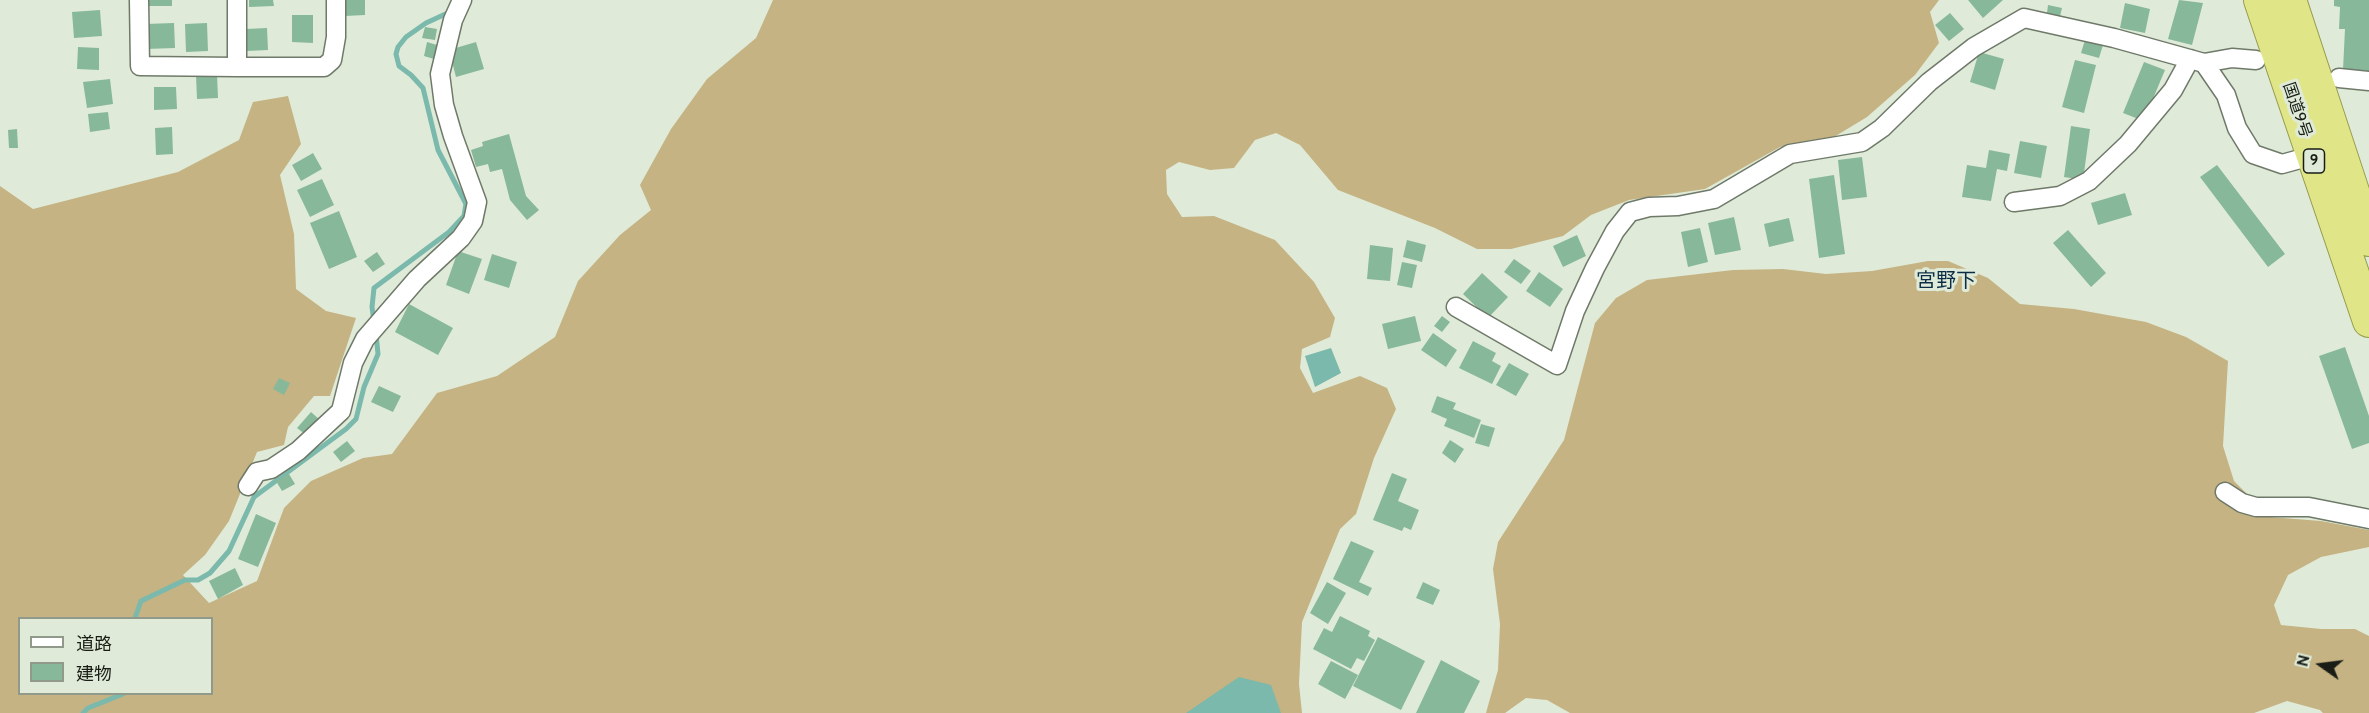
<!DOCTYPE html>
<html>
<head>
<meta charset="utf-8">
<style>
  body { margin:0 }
  #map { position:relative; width:2369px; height:713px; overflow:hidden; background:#dfebd8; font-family:Cabin,"Noto Sans JP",sans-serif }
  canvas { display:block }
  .legend { position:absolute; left:18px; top:617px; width:195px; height:78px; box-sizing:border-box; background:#dfebd8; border:2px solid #90998a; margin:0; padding:8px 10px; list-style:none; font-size:18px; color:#191d16 }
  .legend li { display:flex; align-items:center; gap:12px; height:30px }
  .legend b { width:30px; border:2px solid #90998a }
  .north { position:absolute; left:2291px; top:635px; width:60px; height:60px; -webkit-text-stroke:4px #dfebd8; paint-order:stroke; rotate:284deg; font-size:16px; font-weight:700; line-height:24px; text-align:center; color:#191d16 }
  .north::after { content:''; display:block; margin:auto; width:21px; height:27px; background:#191d16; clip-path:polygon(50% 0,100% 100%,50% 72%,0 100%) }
</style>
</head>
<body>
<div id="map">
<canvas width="2369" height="713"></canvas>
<ul class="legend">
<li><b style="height:8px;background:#fff"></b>道路</li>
<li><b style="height:16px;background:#87b899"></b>建物</li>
</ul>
<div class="north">N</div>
</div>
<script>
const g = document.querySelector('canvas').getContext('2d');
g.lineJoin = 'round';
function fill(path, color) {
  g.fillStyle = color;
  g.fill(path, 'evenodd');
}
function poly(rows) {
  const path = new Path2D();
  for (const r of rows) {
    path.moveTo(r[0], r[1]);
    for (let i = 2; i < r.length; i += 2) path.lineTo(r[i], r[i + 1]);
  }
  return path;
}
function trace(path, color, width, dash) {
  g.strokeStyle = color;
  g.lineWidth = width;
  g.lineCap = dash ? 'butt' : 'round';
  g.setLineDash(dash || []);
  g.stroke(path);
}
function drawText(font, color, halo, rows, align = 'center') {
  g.font = font + ' Cabin,"Noto Sans JP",sans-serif';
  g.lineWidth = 6;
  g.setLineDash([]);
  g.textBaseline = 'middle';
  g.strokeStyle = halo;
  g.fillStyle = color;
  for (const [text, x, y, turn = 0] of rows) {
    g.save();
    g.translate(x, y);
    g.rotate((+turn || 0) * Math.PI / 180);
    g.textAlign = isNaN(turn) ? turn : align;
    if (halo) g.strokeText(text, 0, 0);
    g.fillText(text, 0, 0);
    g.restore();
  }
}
fill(poly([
  [773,0,1939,0,1930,12,1939,43,1915,75,1867,117,1834,137,1780,147,1705,189,1629,200,1591,215,1563,236,1511,249,1477,249,1435,228,1338,190,1300,145,1276,133,1255,140,1234,168,1210,170,1179,162,1166,170,1167,194,1182,217,1214,216,1275,240,1314,282,1335,318,1330,337,1302,349,1300,368,1313,393,1360,376,1387,388,1396,409,1374,458,1356,514,1340,529,1302,622,1299,684,1302,713,0,713,0,186,33,209,178,172,239,140,253,102,288,96,301,144,280,175,294,234,296,289,326,311,356,318,330,396,314,396,288,427,284,445,257,452,229,521,205,555,183,575,209,603,257,581,284,508,311,481,363,458,392,454,437,393,497,376,555,337,578,281,620,235,651,210,640,185,671,129,707,79,756,38],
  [20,618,212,618,212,694,20,694],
  [1928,261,1948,261,1988,278,2020,304,2074,309,2146,322,2186,337,2228,361,2223,446,2234,481,2270,517,2321,521,2369,530,2369,547,2321,557,2288,575,2274,605,2281,625,2321,629,2355,629,2369,636,2369,713,2323,713,2320,710,2287,701,2254,713,1570,713,1547,700,1526,698,1505,713,1486,713,1498,670,1500,624,1493,569,1498,542,1564,440,1595,323,1616,298,1647,280,1733,270,1783,269,1826,274,1872,271]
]), '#c5b383');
fill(poly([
  [1331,348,1341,373,1315,387,1305,356],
  [1239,677,1271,685,1281,713,1186,713]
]), '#7ab9ab');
trace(poly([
  [374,322,372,307,374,288,449,232,464,216,466,204,438,150,423,88,411,75,399,66,396,54,398,47,406,37,426,23,452,11],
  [135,618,141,601,185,580,198,580,210,573,229,551,254,497,346,429,356,419,364,387,378,354,376,334],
  [83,713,88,708,123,694]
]), '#7ab9ab', 5);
fill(poly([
  [149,0,172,0,172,6,149,6],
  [249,0,273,0,274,6,249,7],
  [345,0,365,0,365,15,345,16],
  [1968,0,2003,0,1983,18],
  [2179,0,2203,3,2192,45,2168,39],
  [2334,0,2369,0,2369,71,2343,70,2345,29,2339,29,2340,7,2334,6],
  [2125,3,2150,9,2145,33,2120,28],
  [2048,5,2062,8,2060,16,2047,13],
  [100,10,102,36,74,38,72,12],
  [1950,13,1964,29,1949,41,1935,25],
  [292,15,313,15,313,43,292,42],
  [174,23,175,48,146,49,145,24],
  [207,23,208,51,186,52,185,24],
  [425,27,437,29,435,40,422,38],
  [267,28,268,50,247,51,246,29],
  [2085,40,2103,45,2099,58,2081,53],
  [427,42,437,45,434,59,424,56],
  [476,42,484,69,456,77,449,50],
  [78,47,99,48,99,70,77,69],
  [1979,52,2004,59,1995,90,1970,82],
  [2075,60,2096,65,2084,113,2062,107],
  [2144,62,2165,70,2147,113,2141,120,2123,113],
  [217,74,218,98,197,99,196,75],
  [110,79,113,104,87,108,83,82],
  [154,87,176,87,177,109,154,110],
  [108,112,110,129,90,132,88,114],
  [2071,126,2090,129,2083,180,2064,177],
  [172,127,173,154,156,155,155,128],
  [17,129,18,148,9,148,8,130],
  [509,134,526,196,539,210,527,220,510,200,502,169,490,172,488,164,476,167,471,150,483,146,482,142],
  [2020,141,2047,146,2041,178,2014,173],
  [1989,150,2010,154,2007,171,1997,169,1991,201,1962,197,1967,165,1986,168],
  [313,153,322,169,301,181,292,165],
  [1862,157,1867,197,1842,200,1838,160],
  [2217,165,2285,254,2268,267,2200,177],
  [1834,175,1845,254,1819,258,1809,179],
  [322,179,334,205,310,217,297,190],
  [2125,193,2132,215,2098,225,2091,203],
  [339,211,357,257,329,269,310,223],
  [1734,217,1741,250,1715,255,1708,223],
  [1789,218,1794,241,1769,247,1764,224],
  [1700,228,1708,262,1688,267,1681,232],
  [2068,230,2106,273,2091,287,2053,243],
  [1577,235,1586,256,1563,267,1553,246],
  [1407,240,1426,245,1422,262,1403,257],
  [1370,245,1393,248,1390,281,1367,279],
  [458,251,482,259,469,294,446,285],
  [377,252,385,264,373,272,364,261],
  [492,254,517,262,509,288,484,280],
  [1514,259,1531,271,1521,284,1504,272],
  [1402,262,1417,265,1412,288,1397,285],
  [1539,272,1563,289,1550,307,1526,291],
  [1482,273,1508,297,1488,318,1463,294],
  [409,304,453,328,438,355,395,332],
  [1415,316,1421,341,1388,349,1382,324],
  [1442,316,1450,322,1442,332,1434,326],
  [1433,333,1457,350,1446,367,1421,350],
  [1473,341,1496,353,1492,361,1501,366,1492,384,1459,368],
  [2345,347,2369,416,2369,443,2352,449,2319,356],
  [1509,363,1529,374,1516,396,1496,385],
  [279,378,290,383,284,395,273,389],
  [379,386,401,396,393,412,371,402],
  [1437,396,1456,403,1453,409,1481,420,1474,438,1444,426,1447,419,1431,412],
  [311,412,320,420,306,435,297,428],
  [1481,424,1495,428,1489,447,1475,443],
  [1450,440,1464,449,1455,463,1442,453],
  [347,441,355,451,341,462,333,452],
  [1392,473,1407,479,1398,501,1419,510,1411,530,1404,527,1402,531,1373,520],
  [289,474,295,484,282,491,276,481],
  [256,514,276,523,258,567,238,559],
  [1351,541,1374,551,1359,582,1372,588,1368,596,1333,579],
  [235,568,243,585,218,599,209,581],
  [1327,582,1346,593,1328,624,1310,613],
  [1423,582,1440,590,1433,605,1416,598],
  [1340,616,1370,631,1368,636,1375,640,1364,661,1357,658,1351,669,1313,649,1324,628,1332,632],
  [1378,637,1425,661,1401,710,1353,686],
  [1441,660,1480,681,1464,713,1416,713],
  [1331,661,1358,675,1345,699,1318,684]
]), '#87b899');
const minor = poly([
  [139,0,140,66,237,67,324,67,332,60,336,37,336,0],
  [2204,63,2226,95,2237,128,2253,154,2282,164,2322,153],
  [237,67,237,0],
  [2339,78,2369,81],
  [2014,202,2060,196,2089,181,2128,144,2173,90,2190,59],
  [1456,307,1557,365,1575,311,1595,268,1615,231,1630,212,1649,207,1678,206,1714,199,1790,154,1862,142,1882,128,1929,82,1974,47,2024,18,2114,38,2204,63,2232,58,2256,60],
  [248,486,257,472,271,469,298,451,341,411,353,363,365,339,417,279,461,238,473,221,477,202,453,136,444,105,440,74,453,20,462,0],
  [2225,492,2242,503,2256,507,2309,507,2369,519]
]);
const trunk = poly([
  [2260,0,2369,321],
  [2290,0,2369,240]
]);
trace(minor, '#6f7969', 21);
trace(trunk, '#969b4d', 34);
trace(minor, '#fff', 18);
trace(trunk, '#e0e688', 32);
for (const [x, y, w] of [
  [2314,161,21]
]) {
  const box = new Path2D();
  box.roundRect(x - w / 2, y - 12, w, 24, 4.5);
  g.fillStyle = '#dfebd8';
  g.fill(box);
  trace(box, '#191d16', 1.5);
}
drawText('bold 15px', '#191d16', null, [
  ["9",2314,161]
]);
drawText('16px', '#191d16', '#dfebd8', [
  ["国道9号",2297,110,71]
]);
drawText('20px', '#0c2d46', '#dfebd8', [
  ["宮野下",1946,281]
]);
</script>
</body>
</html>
